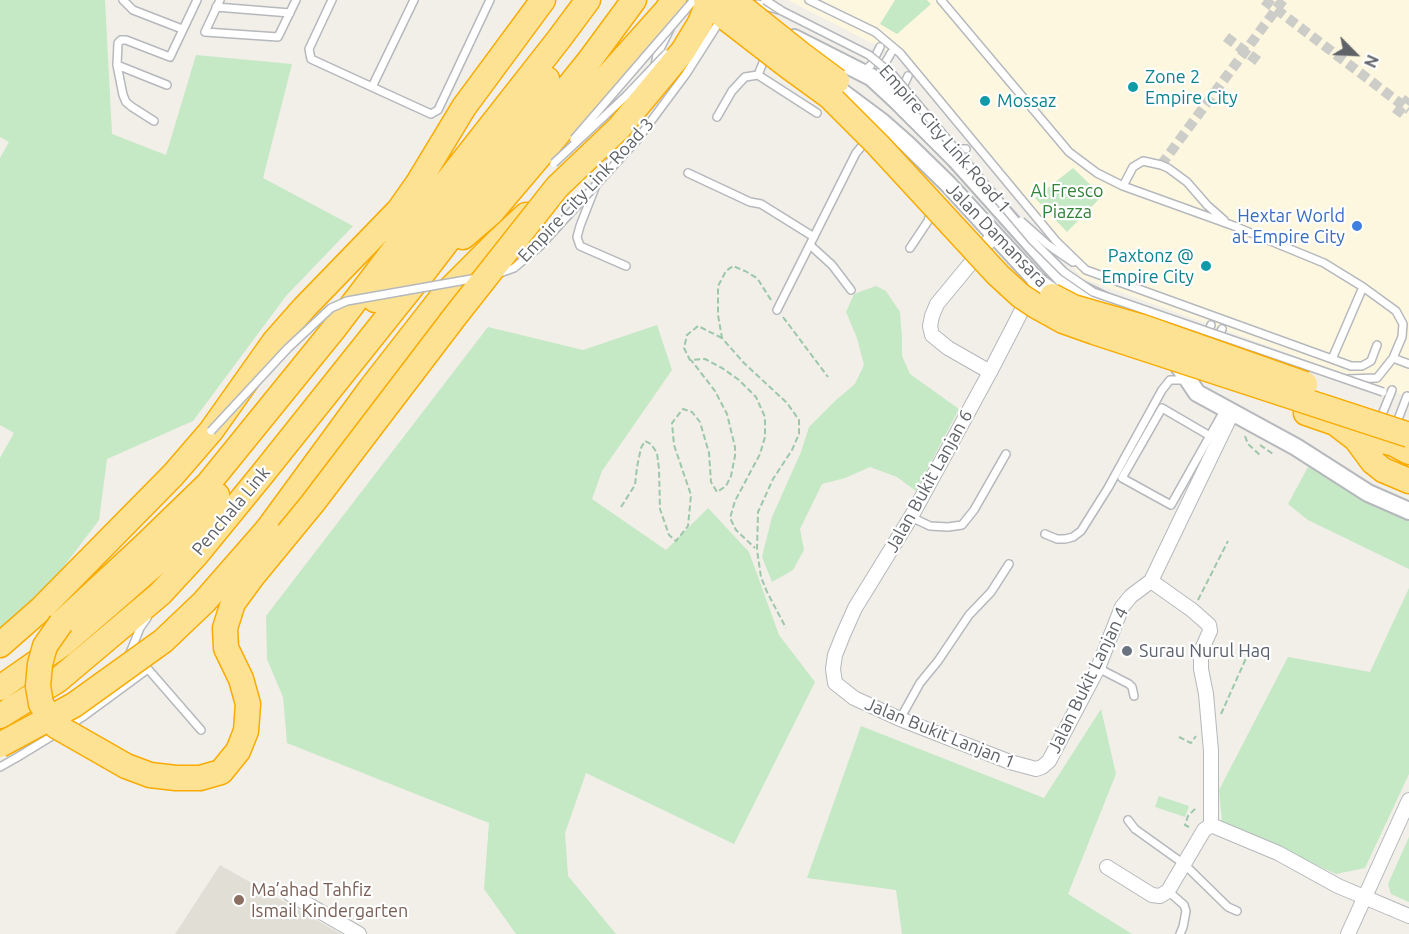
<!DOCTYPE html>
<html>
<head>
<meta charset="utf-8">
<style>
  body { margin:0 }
  #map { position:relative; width:1409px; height:934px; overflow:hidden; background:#f1efe8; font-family:Ubuntu,sans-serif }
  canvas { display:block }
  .north { position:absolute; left:1325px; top:24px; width:60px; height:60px; -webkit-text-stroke:4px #fff; paint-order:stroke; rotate:114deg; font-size:16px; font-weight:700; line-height:24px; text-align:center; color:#5f6368 }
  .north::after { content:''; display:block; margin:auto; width:21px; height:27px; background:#5f6368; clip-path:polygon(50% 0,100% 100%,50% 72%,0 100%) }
</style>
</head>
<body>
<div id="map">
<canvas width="1409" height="934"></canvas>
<div class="north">N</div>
</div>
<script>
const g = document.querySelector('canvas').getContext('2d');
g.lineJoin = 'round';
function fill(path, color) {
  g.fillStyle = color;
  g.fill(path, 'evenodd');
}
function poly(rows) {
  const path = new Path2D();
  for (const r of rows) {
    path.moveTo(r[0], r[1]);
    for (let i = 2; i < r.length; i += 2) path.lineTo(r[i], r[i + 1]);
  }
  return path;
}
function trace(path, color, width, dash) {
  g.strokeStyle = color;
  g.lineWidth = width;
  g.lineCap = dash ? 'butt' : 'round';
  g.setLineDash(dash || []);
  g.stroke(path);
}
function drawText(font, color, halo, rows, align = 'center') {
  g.font = font + ' Ubuntu,sans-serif';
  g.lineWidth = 4.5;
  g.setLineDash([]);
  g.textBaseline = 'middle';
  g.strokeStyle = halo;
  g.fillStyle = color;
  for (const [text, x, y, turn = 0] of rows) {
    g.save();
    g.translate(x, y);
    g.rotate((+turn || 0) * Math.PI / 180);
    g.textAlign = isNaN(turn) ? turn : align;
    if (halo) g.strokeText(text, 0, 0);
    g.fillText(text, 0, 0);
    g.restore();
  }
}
fill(poly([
  [788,0,1409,0,1409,397,1082,278,928,90,897,56]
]), '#fef7e0');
fill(poly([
  [220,865,341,934,175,934]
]), '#e1ded6');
fill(poly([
  [0,0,105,0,112,134,166,155,196,55,292,64,263,178,353,226,286,296,193,421,107,459,99,520,31,610,0,636,0,458,14,433,0,425,0,158,9,142,0,137],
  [895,0,927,0,931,4,897,34,880,24],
  [1073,168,1102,196,1067,232,1035,198],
  [876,286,886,291,900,312,902,338,902,356,910,374,959,409,916,491,897,477,870,467,845,478,822,484,800,529,804,550,793,570,772,582,762,557,772,517,801,452,809,427,836,400,855,384,864,365,857,338,846,312,854,294],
  [657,325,672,370,602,471,592,499,666,550,708,508,749,552,779,635,815,682,734,844,586,773,565,833,568,876,616,934,516,934,484,889,489,823,287,743,283,697,267,659,266,616,488,327,583,350],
  [1308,467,1409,519,1409,569,1308,520,1288,504],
  [1409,588,1409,774,1365,868,1336,874,1222,822,1219,790,1288,657,1370,672],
  [1101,709,1116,774,1068,894,1132,934,902,934,896,890,807,878,861,726,1044,798],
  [1159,796,1189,806,1185,817,1155,807],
  [1409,837,1409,902,1391,894,1388,884]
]), '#c5e8c5');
trace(poly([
  [1264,0,1409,110],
  [1226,37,1262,64],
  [1396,115,1409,98],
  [1161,165,1283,0]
]), '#ccccc8', 10, [10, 5]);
const service = poly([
  [123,0,133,10,182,29],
  [220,0,205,32,278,37,296,0],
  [332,0,309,49,311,59,372,87],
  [414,0,372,87,431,114,438,110,490,0],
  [809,0,875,32,900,53,1056,241,1086,270,1332,359,1363,287],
  [941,0,1069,152,1097,173,1123,186,1234,226,1324,263,1363,287,1396,311,1403,324,1402,337,1393,358],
  [758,4,779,10],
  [216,7,290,13],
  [117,65,167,85],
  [655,65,657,55,670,29],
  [864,71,871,65,880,47],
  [758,75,766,55],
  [877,82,880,72,891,53],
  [899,102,902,89,908,76],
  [717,117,732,91,745,77,758,75,817,113],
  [154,121,132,107,126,102,123,95,117,65,118,43,121,40,126,40,170,57,197,0],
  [951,149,966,149],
  [688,173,750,202,761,204,814,237],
  [602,176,625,136],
  [596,185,580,226,577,237,580,246,626,266],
  [1123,186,1133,167,1143,161,1161,165,1168,168,1187,182,1207,205,1224,220],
  [810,245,832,265,851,290],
  [1048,245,1073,262],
  [910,248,928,221,931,211],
  [777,310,856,153,867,140],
  [1203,344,1211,325],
  [1213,348,1222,329],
  [1332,359,1351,366,1362,366,1371,361,1377,345],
  [1347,379,1377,378,1393,358,1409,364],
  [1378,417,1381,417,1392,390],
  [1398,427,1397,422,1407,396],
  [1210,436,1162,408,1122,478,1171,505,1225,409],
  [911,517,930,526,948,527,962,525,974,510,1006,454],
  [1045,534,1057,539,1065,539,1073,537,1081,531,1108,488,1162,390,1170,380,1186,380],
  [132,655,130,653,140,628,147,618],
  [141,663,148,669,201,730],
  [1098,668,1129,684,1132,687,1134,696],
  [900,719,920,683,938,661,969,615,991,592,1009,564],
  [67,727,84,716,148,669],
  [0,767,16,758,57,733],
  [1128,820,1135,829,1184,864,1228,907,1237,911],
  [1168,891,1184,905,1186,911,1183,927,1180,934]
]);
const minor = poly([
  [1037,281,990,372,911,517,855,608,843,635,835,655,833,669,835,683,854,698,900,719,1010,762,1036,769,1042,767,1049,761,1098,668,1122,607,1131,596,1151,581,1232,413],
  [990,372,948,348,932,335,930,326,932,316,937,304,994,235],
  [1151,581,1192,610,1209,625,1210,631,1202,649,1201,656,1201,669,1206,694,1211,751,1211,825],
  [1211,825,1278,853,1338,886,1409,916],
  [1107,867,1152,895,1160,896,1168,891,1204,830,1211,825],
  [290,894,359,934],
  [1348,934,1409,800]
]);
const tertiary = poly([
  [794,38,871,77,899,103,955,159,1049,264,1067,283,1139,318],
  [827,81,882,122,907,144,948,184,1037,281,1063,299],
  [1172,356,1197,393,1296,447,1368,493,1409,511]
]);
const motorway = poly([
  [463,237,491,213,597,88,666,11,674,0],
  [400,266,412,254,470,180,507,137,547,79],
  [375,300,412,254],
  [1306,413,1335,423,1356,439,1373,462,1383,470,1409,481],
  [1373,462,1370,454,1371,448,1374,442,1380,440,1394,444,1409,452],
  [267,530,371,388,442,297,498,241,526,215],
  [61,623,144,546,208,484,333,330,413,225,559,39,588,0],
  [0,645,41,609,173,475,211,431,274,342,304,308,399,210,418,183,464,107,543,0],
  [0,688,63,644,114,600,155,564,193,523,217,495],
  [0,716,58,680,160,594,197,554,264,472,426,269,519,148,589,61,634,0]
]);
trace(service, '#b5b8bc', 10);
trace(minor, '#b5b8bc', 16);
trace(tertiary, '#b5b8bc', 20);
trace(motorway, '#f9ab00', 27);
trace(poly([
  [771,300,757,278,745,271,733,266,726,271,718,286,718,315,722,338,744,363,787,403,799,420,799,434,792,450,773,479,758,512,757,550,761,577,767,592,786,628],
  [783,317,828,377],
  [722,338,698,326,687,335,684,348,690,360,705,359,722,368,739,380,756,397,765,417,765,437,760,454,735,501,730,518,736,530,755,548],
  [1245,436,1248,444,1261,456],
  [1260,445,1273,454],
  [621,507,635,485,637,467,641,448,645,441,651,444,657,453,659,469,660,509,669,535,676,541,688,526,691,495,674,445,672,423,683,409,692,412,700,422,709,453,711,482,717,492,726,486,731,476,735,456,735,447,727,414,715,391,691,360],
  [1198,600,1228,541],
  [1221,714,1252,645],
  [1179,737,1191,743,1196,736],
  [1189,827,1185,825,1188,816,1197,807]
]), '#9cc7a9', 2, [6, 3]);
trace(service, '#fff', 7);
trace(minor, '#fff', 14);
trace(tertiary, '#fff', 16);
trace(motorway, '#fde293', 24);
const serviceBridge = poly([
  [765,0,782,11,869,55,893,75,1032,240,1064,272,1093,292,1383,392],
  [574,139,694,0],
  [554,163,626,96,666,54],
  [1021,221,1048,245],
  [497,274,514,268,539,247,637,140,686,74,721,19],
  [211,431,288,348,331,308,347,301,477,278]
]);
const motorwayBridge = poly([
  [706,0,727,19,789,67,829,96,878,145,998,275,1021,296,1036,306,1063,321,1094,332,1409,435],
  [733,0,802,55,837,81],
  [1052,296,1073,307,1143,327,1305,384],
  [61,623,45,646,40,664,38,686,41,704,56,726,126,766,150,775,176,778,200,778,221,772,238,751,246,731,248,704,241,679,226,648,225,628,233,603,252,577,312,504,456,315,557,187,619,128,683,51,700,23,709,0],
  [0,745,74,705,163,641,204,602,267,530]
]);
trace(serviceBridge, '#b5b8bc', 10, []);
trace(motorwayBridge, '#f9ab00', 27, []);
trace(serviceBridge, '#fff', 7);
trace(motorwayBridge, '#fde293', 24);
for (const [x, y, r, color] of [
  [1133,87,6,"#0f9aa8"],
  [985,101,6,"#0f9aa8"],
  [1357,226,6,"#3f7fe0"],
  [1206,266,6,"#0f9aa8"],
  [1127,651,6,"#6b7280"],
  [239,900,6,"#8d6e63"]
]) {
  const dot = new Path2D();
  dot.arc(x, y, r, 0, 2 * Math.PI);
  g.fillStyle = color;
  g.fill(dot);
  trace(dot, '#fff', 2);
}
drawText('18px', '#0d838f', '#fff', [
  ["Zone 2",1145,77],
  ["Empire City",1145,98],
  ["Mossaz",997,101],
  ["Paxtonz @",1194,256,"right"],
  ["Empire City",1194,277,"right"]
], 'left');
drawText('18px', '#5f6368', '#fff', [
  ["Empire City Link Road 1",945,139,49],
  ["Empire City Link Road 3",586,190,-47],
  ["Jalan Damansara",997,235,46],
  ["Jalan Bukit Lanjan 6",929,481,-61],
  ["Penchala Link",231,511,-50],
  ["Jalan Bukit Lanjan 4",1088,680,-64],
  ["Jalan Bukit Lanjan 1",940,733,22]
]);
drawText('18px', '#348238', '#fff', [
  ["Al Fresco",1067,191],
  ["Piazza",1067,212]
]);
drawText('18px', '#366cbe', '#fff', [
  ["Hextar World",1345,216],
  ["at Empire City",1345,237]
], 'right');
drawText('18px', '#5b616d', '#fff', [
  ["Surau Nurul Haq",1139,651]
], 'left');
drawText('18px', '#785e54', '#fff', [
  ["Ma’ahad Tahfiz",251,890],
  ["Ismail Kindergarten",251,911]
], 'left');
</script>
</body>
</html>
